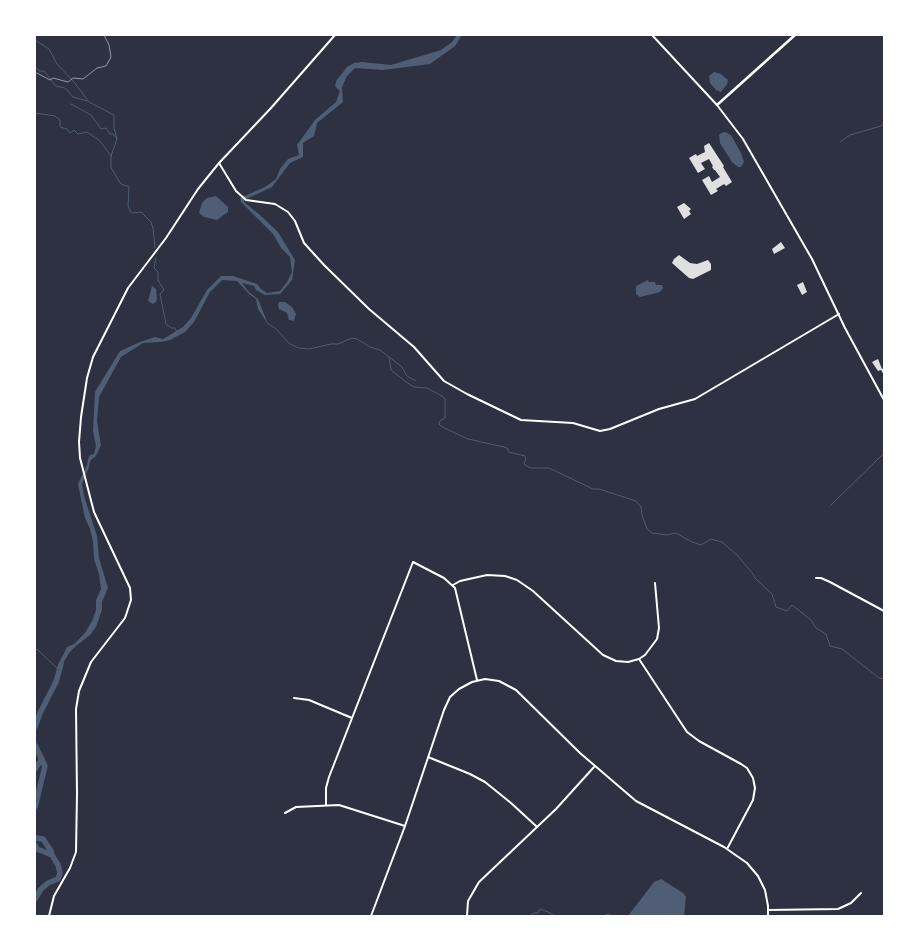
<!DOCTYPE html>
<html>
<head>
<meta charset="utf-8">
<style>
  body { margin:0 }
  #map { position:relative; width:919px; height:951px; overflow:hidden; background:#2d3142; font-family:Helvetica,sans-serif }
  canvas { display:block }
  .frame { position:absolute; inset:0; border:36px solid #fff; pointer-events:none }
</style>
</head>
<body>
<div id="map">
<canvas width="919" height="951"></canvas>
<div class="frame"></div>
</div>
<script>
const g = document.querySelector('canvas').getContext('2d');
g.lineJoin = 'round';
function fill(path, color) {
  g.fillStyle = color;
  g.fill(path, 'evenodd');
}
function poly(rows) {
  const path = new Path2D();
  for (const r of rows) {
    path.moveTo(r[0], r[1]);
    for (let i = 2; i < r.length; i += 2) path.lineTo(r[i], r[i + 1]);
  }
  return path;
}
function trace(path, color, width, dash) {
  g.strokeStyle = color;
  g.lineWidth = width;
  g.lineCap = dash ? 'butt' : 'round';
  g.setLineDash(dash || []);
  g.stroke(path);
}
fill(poly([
  [457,35,462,35,455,46,430,64,383,70,355,68,347,76,342,87,343,102,317,123,314,136,303,143,303,157,290,163,272,187,244,200,244,202,260,215,278,232,295,260,292,280,280,294,265,295,256,290,254,286,242,283,249,292,258,299,268,324,258,309,256,299,249,294,237,281,222,280,210,292,194,322,185,332,170,340,161,342,143,343,121,357,99,397,97,421,101,445,96,456,90,461,89,467,82,484,84,496,97,536,99,558,108,588,102,602,102,610,96,627,90,635,76,646,69,653,59,670,60,661,67,647,74,644,85,633,92,621,96,610,96,600,101,589,99,574,94,559,93,542,90,529,85,518,78,484,87,465,88,459,90,455,94,454,96,446,93,431,95,392,120,351,140,342,155,337,163,339,183,327,191,318,207,290,221,276,233,276,257,284,261,289,267,293,280,291,287,282,292,272,290,257,281,248,273,234,241,202,240,198,265,187,276,179,280,169,288,159,299,155,297,145,315,120,336,102,340,91,335,86,336,81,347,67,354,63,362,62,391,65,441,50,452,42],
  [714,72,721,74,728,80,727,84,721,92,716,90,710,83,709,76],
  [725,132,731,135,741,153,744,162,741,167,738,167,732,162,720,143,719,135,721,133],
  [216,196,228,207,228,212,217,220,204,217,199,213,202,203,207,198],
  [648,280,649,282,655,282,656,285,662,285,663,288,660,292,640,297,636,294,636,286],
  [152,286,156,289,157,300,155,303,153,304,148,301],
  [279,302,285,302,292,307,296,314,294,321,289,320,287,313,279,309,278,305],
  [661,879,683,893,686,897,684,916,628,916,654,882]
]), '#4f5d75');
trace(poly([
  [35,40,49,49,57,64,74,82,89,102,114,115,114,128,117,139,111,156,111,168,121,184,129,187,128,206,130,211,133,213,141,212,151,222,153,228,155,248],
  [35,66,39,71,44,71,56,86,65,88,73,97,87,101],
  [71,104,91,115,101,129,106,128,110,134,113,134,117,139],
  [35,113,55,116,60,120,60,127,67,129,70,133,74,130,78,134,87,132,100,141,111,156],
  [840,142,850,135,881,126,884,123],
  [156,258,154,268,158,272,158,280,164,290,160,294,166,324,171,328,175,328,177,332],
  [267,323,275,328,290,344,299,348,309,349,331,344,338,344,352,338,357,339,370,347,380,350,389,357,391,370,406,382,414,387,427,388,442,396,445,399,445,418,440,421,439,424,442,427,468,439,504,447,507,448,509,452,525,456,526,458,524,464,530,468,549,468,593,489,599,489,636,501,641,507,642,515,647,529,652,533,667,535,676,533,692,542,701,545,711,539,722,542,738,556,753,574,755,578,772,594,776,607,787,611,792,605,811,620,816,628,826,634,830,646,842,649,879,678,884,679],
  [389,357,402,367,407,376,416,381],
  [830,506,884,453],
  [35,649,38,650,59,670],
  [530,916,534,913,538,913,540,909,548,912,555,916],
  [603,916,609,914,612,916]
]), '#4f5d75', 1);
trace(poly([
  [35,727,40,713,56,682,61,664],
  [35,745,45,766,35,807],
  [35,769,42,759],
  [35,838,43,839,51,851,52,855],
  [35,845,37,849,52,855,58,865,60,873,58,879,48,883,41,889,35,899]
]), '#4f5d75', 5.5);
fill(poly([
  [709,143,724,166,723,167,732,182,726,186,724,184,716,189,718,191,711,195,702,180,709,176,712,182,720,177,715,170,714,170,712,167,713,166,709,159,701,163,705,169,698,173,689,158,696,154,697,156,705,152,704,146],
  [684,203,691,209,689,211,691,214,684,219,677,207],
  [781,242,785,248,774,254,772,249],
  [679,255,690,263,697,264,708,260,711,264,711,270,693,279,689,278,672,263,674,259],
  [803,282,807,292,802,295,797,285],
  [878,359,882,369,884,368,884,375,881,370,878,371,872,362]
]), '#e0e0e3');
trace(poly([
  [35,72,50,80,53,78,68,82,73,78,83,79,97,68,106,66,111,57,109,45,104,35]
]), '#fff', 0.5);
trace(poly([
  [219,163,236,191,246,200,275,204,288,212,295,221,304,243,324,265,369,309,414,347,444,381,467,394,521,420,573,423,600,431,610,429,659,409,695,399,839,314],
  [816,578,821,578,830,582,884,611],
  [453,585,460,581,487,575,505,576,517,580,533,591,603,655,616,661,628,662,639,659,645,655,657,639,659,628,655,583],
  [639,659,687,732,699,741,741,764,747,768,753,778,755,788,753,800,727,849],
  [294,698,309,700,352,718],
  [428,757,470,774,485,782,511,803,536,826],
  [326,804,326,788,329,777,413,562,444,578,455,588,477,680],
  [285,813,296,807,339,805,405,826],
  [768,910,838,909,851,903,861,893],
  [371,916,405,826,444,710,450,697,459,689,472,682,485,679,499,681,516,690,580,753,636,801,724,847,747,863,758,876,765,890,768,906,768,916],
  [467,916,468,901,479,882,556,809,594,767]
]), '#fff', 2);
trace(poly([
  [652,35,717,105,743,139,812,259,845,328,884,400],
  [49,916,54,896,70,868,76,852,77,794,76,709,79,691,91,662,125,618,131,600,130,588,94,512,80,458,79,442,81,417,87,378,93,357,128,288,166,238,198,189,219,163,271,108,335,35]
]), '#fff', 2);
trace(poly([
  [717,105,795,35]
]), '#fff', 2.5);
</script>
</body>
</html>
